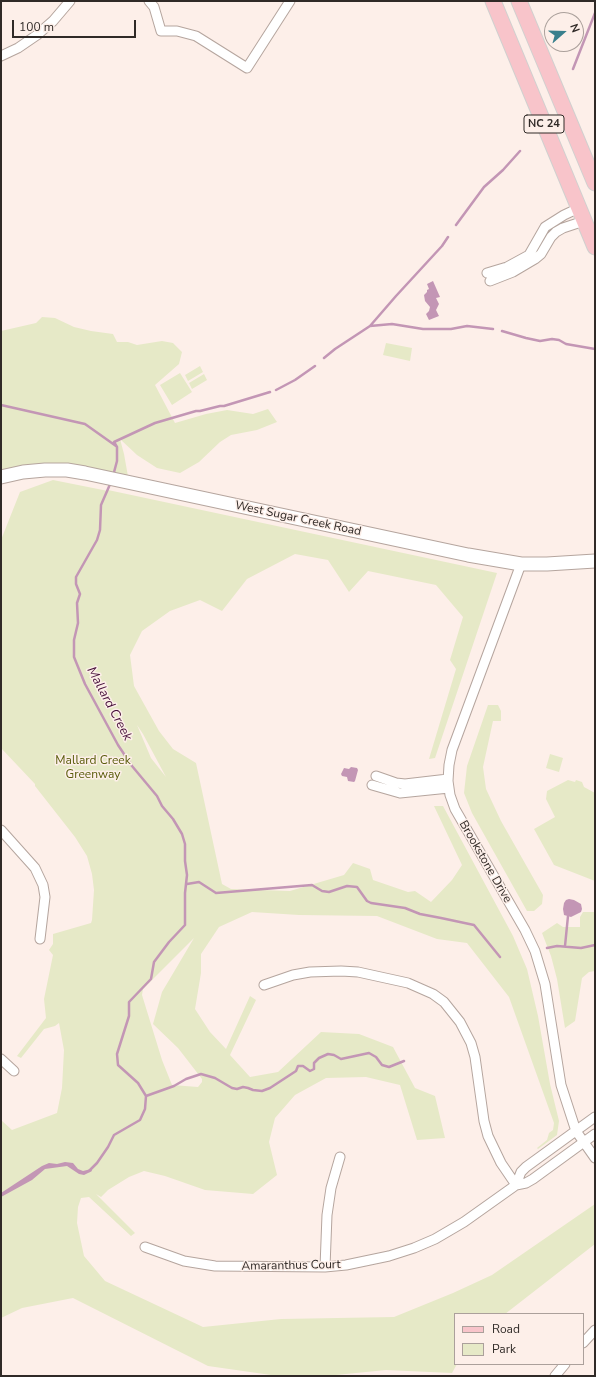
<!DOCTYPE html>
<html>
<head>
<meta charset="utf-8">
<style>
  body { margin:0 }
  #map { position:relative; width:596px; height:1377px; overflow:hidden; background:#fdefe9; font-family:"Nunito Sans",sans-serif }
  canvas { display:block }
  .frame { position:absolute; inset:0; border:2px solid #302a27; pointer-events:none }
  .legend { position:absolute; left:454px; top:1313px; width:130px; height:52px; box-sizing:border-box; background:#fdefe9; border:1px solid #aba09b; margin:0; padding:5px 7px; list-style:none; font-size:12px; color:#302a27 }
  .legend li { display:flex; align-items:center; gap:8px; height:20px }
  .legend b { width:20px; border:1px solid #aba09b }
  .north { position:absolute; left:544px; top:12px; width:40px; height:40px; box-sizing:border-box; background:#fdefe9; border:1px solid #aba09b; border-radius:50%; rotate:70deg; font-size:11px; font-weight:700; line-height:16px; text-align:center; color:#302a27 }
  .north::after { content:''; display:block; margin:auto; width:14px; height:18px; background:#3a808d; clip-path:polygon(50% 0,100% 100%,50% 72%,0 100%) }
  .scale { position:absolute; left:12px; top:20px; width:124px; height:18px; box-sizing:border-box; border:2px solid #302a27; border-top:0; padding-left:5px; font-size:12px; line-height:14px; white-space:nowrap; color:#302a27; -webkit-text-stroke:3px #fdefe9; paint-order:stroke }
</style>
</head>
<body>
<div id="map">
<canvas width="596" height="1377"></canvas>
<div class="frame"></div>
<ul class="legend">
<li><b style="height:5px;background:#f8c4ca"></b>Road</li>
<li><b style="height:11px;background:#e6e9c7"></b>Park</li>
</ul>
<div class="north">N</div>
<div class="scale">100 m</div>
</div>
<script>
const g = document.querySelector('canvas').getContext('2d');
g.lineJoin = 'round';
function fill(path, color) {
  g.fillStyle = color;
  g.fill(path, 'evenodd');
}
function poly(rows) {
  const path = new Path2D();
  for (const r of rows) {
    path.moveTo(r[0], r[1]);
    for (let i = 2; i < r.length; i += 2) path.lineTo(r[i], r[i + 1]);
  }
  return path;
}
function trace(path, color, width, dash) {
  g.strokeStyle = color;
  g.lineWidth = width;
  g.lineCap = dash ? 'butt' : 'round';
  g.setLineDash(dash || []);
  g.stroke(path);
}
function drawText(font, color, halo, rows, align = 'center') {
  g.font = font + ' "Nunito Sans",sans-serif';
  g.lineWidth = 3;
  g.setLineDash([]);
  g.textBaseline = 'middle';
  g.strokeStyle = halo;
  g.fillStyle = color;
  for (const [text, x, y, turn = 0] of rows) {
    g.save();
    g.translate(x, y);
    g.rotate((+turn || 0) * Math.PI / 180);
    g.textAlign = isNaN(turn) ? turn : align;
    if (halo) g.strokeText(text, 0, 0);
    g.fillText(text, 0, 0);
    g.restore();
  }
}
fill(poly([
  [42,317,55,318,74,327,91,331,113,334,117,342,128,342,137,345,162,341,173,343,182,352,179,364,155,385,175,423,206,414,227,410,253,414,268,409,277,422,257,430,231,435,220,442,199,462,180,473,157,468,137,455,120,439,124,454,129,482,85,473,1,478,1,331,36,323],
  [386,343,412,348,410,361,383,355],
  [200,366,203,372,188,381,185,375],
  [180,373,192,392,172,405,160,385],
  [204,374,207,380,192,389,189,383],
  [53,480,108,491,108,490,497,573,435,758,429,759,456,669,450,660,463,617,436,585,368,571,349,592,328,560,295,554,247,579,222,611,200,600,170,611,142,631,130,655,134,686,159,731,173,749,196,763,222,884,231,889,290,891,344,875,353,863,370,869,373,880,408,892,415,891,431,902,452,880,462,865,434,806,443,806,513,936,527,969,538,1016,550,1084,559,1121,557,1135,538,1149,537,1148,547,1140,549,1133,553,1130,554,1123,509,997,467,943,437,939,377,916,299,915,252,912,219,927,201,954,201,973,195,1009,210,1032,226,1049,250,996,256,1000,230,1055,250,1077,278,1072,321,1032,359,1034,393,1047,415,1088,435,1096,445,1138,417,1140,400,1085,366,1077,326,1078,295,1095,275,1118,269,1142,277,1175,253,1194,205,1190,165,1176,144,1171,129,1177,108,1190,101,1197,96,1194,135,1233,131,1236,89,1197,81,1198,78,1207,77,1223,84,1256,105,1281,203,1327,281,1319,394,1317,453,1293,492,1275,595,1204,595,1244,505,1314,455,1314,455,1364,457,1364,452,1373,386,1370,326,1376,278,1376,208,1366,73,1298,22,1308,1,1318,1,1120,12,1130,57,1113,62,1088,64,1050,59,1023,55,1026,44,1029,21,1058,17,1056,46,1018,44,999,53,955,49,950,53,944,53,934,91,923,92,920,94,890,92,874,87,856,75,837,35,786,35,784,1,748,1,540,20,492],
  [137,725,143,734,166,777,151,758],
  [194,938,162,992,153,1024,178,1048,202,1079,202,1082,198,1087,172,1085,162,1060,142,995,143,989],
  [488,705,498,705,501,711,501,721,493,721,483,767,486,789,501,821,543,895,542,904,534,911,527,911,472,813,464,793,467,766],
  [550,754,563,758,559,772,546,768],
  [568,780,575,782,576,780,582,782,584,787,595,793,595,881,554,865,534,829,555,817,546,799,547,791],
  [583,912,595,912,595,971,589,972,582,978,575,1021,565,1028,557,979,551,956,542,933,557,923,563,927,580,927,580,917]
]), '#e6e9c7');
fill(poly([
  [433,281,440,297,436,298,439,304,436,310,439,316,429,320,426,314,429,311,430,307,425,301,424,295,427,292,427,290,429,289,427,284],
  [351,767,357,768,358,770,355,781,354,782,348,781,347,777,342,776,341,774,344,768,349,769],
  [569,899,574,900,581,904,582,909,581,912,571,917,564,915,563,909,564,903,566,900],
  [65,1162,73,1163,78,1169,83,1171,91,1169,92,1171,84,1175,79,1174,67,1166,45,1169,32,1180,1,1197,1,1193,42,1166,49,1163,57,1164]
]), '#c396b5');
trace(poly([
  [573,69,595,13],
  [456,225,484,187,503,170,520,151],
  [370,326,392,324,423,329,451,329,467,326,493,329],
  [502,331,526,338,540,341,552,339,559,340,566,344,595,349],
  [324,358,335,349,370,326,396,296,442,246,448,237],
  [276,390,295,380,315,366],
  [1,405,85,424,116,446],
  [117,447,114,442,155,423,196,411,200,411,220,406,224,406,270,392],
  [113,476,117,461,117,447],
  [187,884,199,882,216,893,312,885,322,891,329,892,347,886,357,887,367,901,371,903,405,908,420,914,441,918,474,925,500,957],
  [565,946,568,916],
  [547,948,557,946,581,948,595,945],
  [146,1096,174,1086,186,1079,201,1074,215,1078,232,1088,237,1089,243,1087,248,1088,253,1090,262,1091,270,1088,296,1071,298,1066,303,1066,310,1071,314,1069,314,1063,319,1058,328,1054,334,1055,341,1059,369,1053,376,1057,382,1065,389,1067,404,1061],
  [89,1171,97,1163,108,1147,114,1135,140,1120,145,1109,146,1096,138,1083,118,1065,117,1054,129,1016,129,1002,151,979,154,962,169,942,185,925,185,893,187,875,185,861,185,844,182,834,173,819,162,806,157,796,132,766,118,745,85,684,74,657,74,640,78,623,77,603,80,594,76,584,76,577,97,540,100,530,101,505,111,482]
]), '#c396b5', 2.5);
const minor = poly([
  [149,1,154,7,161,31,177,31,196,36,247,68,290,1],
  [1,56,18,48,37,35,53,21,70,1],
  [487,273,507,267,529,255,545,227,564,215,579,208],
  [490,281,513,272,535,259,541,254,551,237,556,232,563,228,584,221],
  [521,564,452,750,449,765,448,781,450,795,455,809,525,930,535,951,545,984,561,1085,576,1131,595,1158],
  [376,776,396,783,405,784,448,779],
  [372,785,400,793,449,788],
  [1,830,35,868,43,885,45,897,40,939],
  [264,985,293,975,310,972,341,971,358,972,408,983,433,994,444,1002,460,1022,471,1043,475,1057,484,1121,488,1136,501,1163,516,1185],
  [1,1059,14,1071],
  [516,1185,521,1172,526,1167,595,1117],
  [145,1247,184,1261,215,1266,325,1267,346,1265,389,1256,414,1248,435,1239,464,1222,516,1185,526,1183,533,1179,595,1134],
  [325,1267,327,1215,331,1188,340,1157],
  [583,1343,595,1330],
  [555,1376,565,1364]
]);
const secondary = poly([
  [1,477,23,472,45,470,67,470,85,473,468,555,521,564,547,564,595,561]
]);
const primary = poly([
  [493,1,595,247],
  [519,1,595,183]
]);
trace(minor, '#b5a59e', 11);
trace(secondary, '#b5a59e', 15);
trace(primary, '#d1d0cf', 17);
trace(minor, '#fff', 9);
trace(secondary, '#fff', 13);
trace(primary, '#f8c4ca', 15);
for (const [x, y, w] of [
  [544,124,40]
]) {
  const box = new Path2D();
  box.roundRect(x - w / 2, y - 9, w, 18, 3);
  g.fillStyle = '#fdefe9';
  g.fill(box);
  trace(box, '#302a27', 1);
}
drawText('bold 11px', '#302a27', null, [
  ["NC 24",544,124]
]);
drawText('12px', '#302a27', '#fdefe9', [
  ["West Sugar Creek Road",298,519,12],
  ["Brookstone Drive",485,862,60],
  ["Amaranthus Court",291,1266,-1]
]);
drawText('12px', '#595c0a', '#fdefe9', [
  ["Mallard Creek",93,761],
  ["Greenway",93,775]
]);
drawText('italic 13px', '#450f39', '#fdefe9', [
  ["Mallard Creek",109,704,62]
]);
</script>
</body>
</html>
